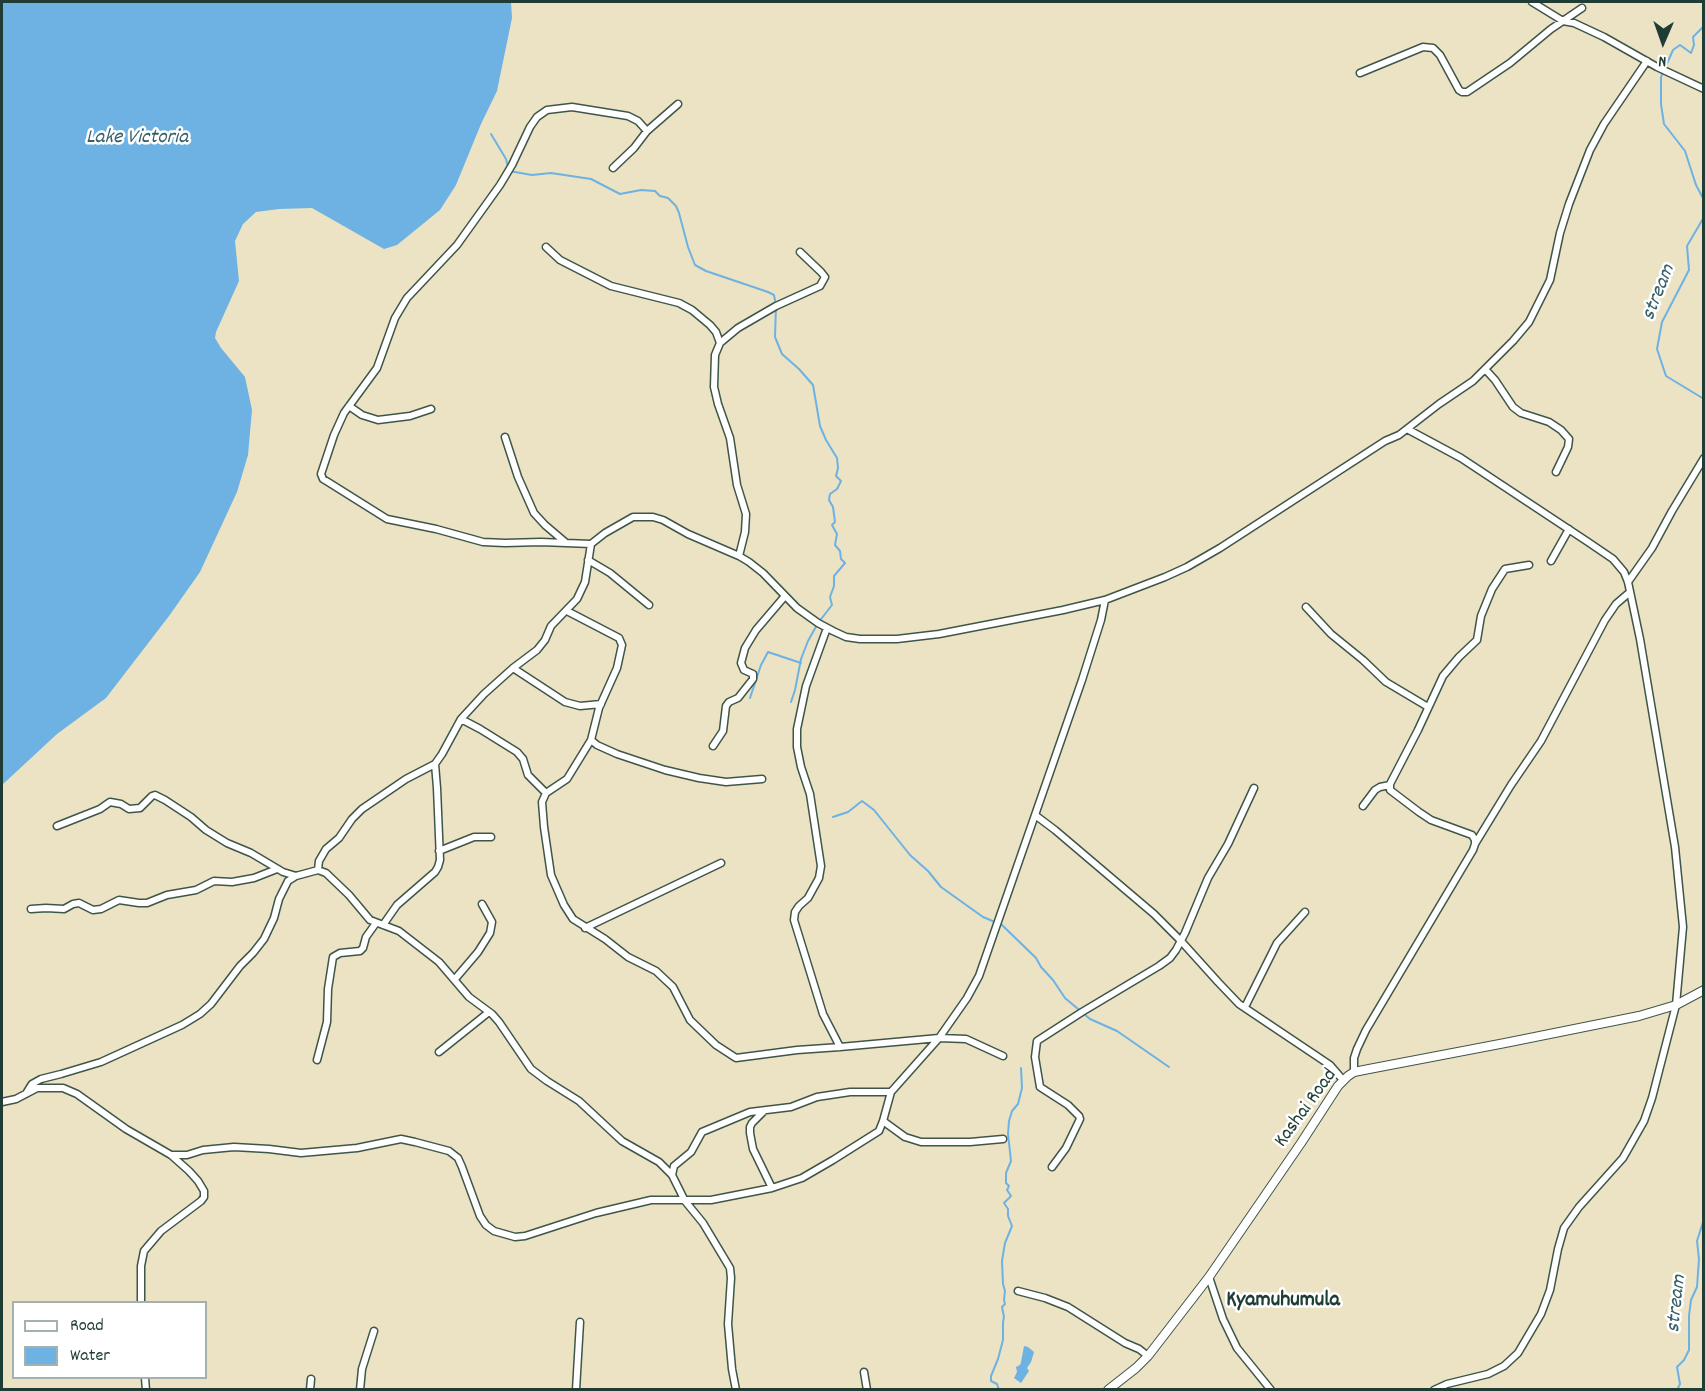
<!DOCTYPE html>
<html>
<head>
<meta charset="utf-8">
<style>
  body { margin:0 }
  #map { position:relative; width:1705px; height:1391px; overflow:hidden; background:#ebe3c3; font-family:Dekko,sans-serif }
  canvas { display:block }
  .frame { position:absolute; inset:0; border:3px solid #1f3d34; pointer-events:none }
  .legend { position:absolute; left:12px; top:1301px; width:195px; height:78px; box-sizing:border-box; background:#fff; border:2px solid #a5b1ae; margin:0; padding:8px 10px; list-style:none; font-size:18px; color:#1f3d34 }
  .legend li { display:flex; align-items:center; gap:12px; height:30px }
  .legend b { width:30px; border:2px solid #a5b1ae }
  .north { position:absolute; left:1633px; top:12px; width:60px; height:60px; -webkit-text-stroke:4px #fff; paint-order:stroke; rotate:182deg; font-size:16px; font-weight:700; line-height:24px; text-align:center; color:#1f3d34 }
  .north::after { content:''; display:block; margin:auto; width:21px; height:27px; background:#1f3d34; clip-path:polygon(50% 0,100% 100%,50% 72%,0 100%) }
</style>
</head>
<body>
<div id="map">
<canvas width="1705" height="1391"></canvas>
<div class="frame"></div>
<ul class="legend">
<li><b style="height:8px;background:#fff"></b>Road</li>
<li><b style="height:16px;background:#6db2e3"></b>Water</li>
</ul>
<div class="north">N</div>
</div>
<script>
const g = document.querySelector('canvas').getContext('2d');
g.lineJoin = 'round';
function fill(path, color) {
  g.fillStyle = color;
  g.fill(path, 'evenodd');
}
function poly(rows) {
  const path = new Path2D();
  for (const r of rows) {
    path.moveTo(r[0], r[1]);
    for (let i = 2; i < r.length; i += 2) path.lineTo(r[i], r[i + 1]);
  }
  return path;
}
function trace(path, color, width, dash) {
  g.strokeStyle = color;
  g.lineWidth = width;
  g.lineCap = dash ? 'butt' : 'round';
  g.setLineDash(dash || []);
  g.stroke(path);
}
function drawText(font, color, halo, rows, align = 'center') {
  g.font = font + ' Dekko,sans-serif';
  g.lineWidth = 5;
  g.setLineDash([]);
  g.textBaseline = 'middle';
  g.strokeStyle = halo;
  g.fillStyle = color;
  for (const [text, x, y, turn = 0] of rows) {
    g.save();
    g.translate(x, y);
    g.rotate((+turn || 0) * Math.PI / 180);
    g.textAlign = isNaN(turn) ? turn : align;
    if (halo) g.strokeText(text, 0, 0);
    g.fillText(text, 0, 0);
    g.restore();
  }
}
fill(poly([
  [2,2,511,2,512,18,497,91,481,124,456,185,440,210,397,245,384,249,312,208,279,209,256,212,243,224,235,241,239,281,216,332,215,338,221,348,245,377,252,410,248,455,237,492,200,572,169,616,106,698,57,734,2,785],
  [1024,1346,1028,1347,1034,1352,1031,1362,1027,1368,1029,1371,1021,1383,1014,1378,1017,1372,1016,1367,1020,1365,1021,1362]
]), '#6db2e3');
trace(poly([
  [1704,26,1693,37,1694,45,1691,53,1680,45,1673,50,1661,77,1661,104,1664,124,1685,151,1696,185,1704,200],
  [491,134,506,159,509,171,532,175,551,173,591,179,620,194,641,190,655,191,660,196,668,198,676,206,679,213,688,247,695,265,706,271,768,292,774,295,776,306,775,337,782,354,799,369,813,385,820,426,826,440,837,458,838,468,836,476,841,481,837,489,830,494,829,500,833,507,835,522,832,525,837,534,835,545,840,551,841,559,845,563,834,576,834,586,830,597,832,605,818,623,808,641,801,659,795,690,791,702],
  [1704,217,1687,246,1689,270,1662,322,1657,349,1666,376,1704,399],
  [750,698,761,665,768,652,801,663],
  [833,817,848,812,862,801,874,810,910,855,928,871,941,887,983,917,1002,925,1036,958,1041,967,1053,980,1065,998,1090,1019,1117,1031,1169,1067],
  [999,1390,997,1384,991,1381,991,1376,998,1359,1003,1340,1003,1322,1004,1317,1002,1307,1005,1304,1004,1300,1005,1291,1003,1284,1002,1261,1005,1243,1012,1226,1008,1216,1008,1209,1004,1203,1011,1196,1007,1190,1009,1186,1006,1183,1006,1173,1011,1161,1008,1134,1009,1121,1012,1111,1018,1104,1022,1088,1021,1068],
  [1677,1390,1680,1384,1677,1367,1684,1360,1689,1350,1689,1316,1691,1300,1697,1287,1699,1259,1697,1241,1704,1219]
]), '#6db2e3', 2);
const minor = poly([
  [1532,2,1563,21,1574,23,1604,37,1657,67,1704,89],
  [1360,73,1423,47,1433,48,1440,55,1459,90,1462,92,1467,92,1510,63,1551,29,1582,8],
  [613,168,634,148,647,131,678,104],
  [546,247,560,260,611,286,679,303,692,310,710,325,716,332,720,343],
  [1485,369,1495,380,1513,407,1521,413,1549,422,1561,430,1569,439,1568,447,1556,472],
  [349,406,362,415,378,420,410,416,431,409],
  [1407,429,1461,458,1588,542,1613,559,1624,572,1628,582,1640,639,1675,847,1683,927,1676,1005,1652,1098,1644,1121,1623,1158,1579,1207,1564,1228,1558,1249,1550,1290,1541,1314,1518,1353,1504,1366,1488,1374,1447,1384,1434,1390],
  [505,437,518,477,534,513,545,525,565,542],
  [591,544,541,542,505,543,483,542,436,529,387,519,328,482,323,479,321,474,334,435,344,413,377,368,395,318,407,298,457,245,500,185,512,165,530,127,537,117,547,110,572,107,628,116,638,121,647,131],
  [739,556,745,532,746,514,737,485,730,438,718,404,714,387,715,355,720,343,738,328,776,306,820,286,825,277,821,272,800,252],
  [588,560,610,573,649,605],
  [1551,561,1569,529],
  [1628,582,1652,548,1672,511,1704,458],
  [1306,607,1331,634,1363,660,1386,682,1428,707],
  [567,611,619,638,622,645,617,668,599,708,591,740,567,779,546,793,542,802,544,827,551,875,564,905,573,919,605,939,628,957,656,971,673,987,690,1020,716,1045,736,1058,797,1050,840,1047,939,1038,966,1039,1003,1056],
  [827,628,806,686,797,729,797,747,801,767,810,794,821,866,819,878,808,898,799,906,795,912,794,920,823,1014,840,1047],
  [513,668,565,702,580,706,601,704],
  [461,719,480,729,517,752,523,759,528,775,546,793],
  [591,740,597,745,617,754,665,770,699,778,726,782,762,779],
  [713,746,723,731,726,706,729,702,738,698,753,679,753,674,744,670,741,663,745,648,756,630,785,596],
  [1363,806,1375,790,1380,787,1390,785],
  [1035,815,1055,830,1154,914,1181,941,1218,982,1239,1004,1330,1065,1343,1080],
  [57,826,100,809,110,802,121,804,129,809,140,808,152,796,155,795,165,800,191,817,206,830,227,843,251,853,283,872,296,876],
  [1475,844,1511,785,1541,741,1605,620,1616,604,1630,592],
  [439,851,474,837,491,837],
  [318,870,326,873,349,895,370,920,399,931,439,962,469,997,492,1014,499,1022,531,1069,547,1081,579,1101,622,1141,659,1162,672,1175,685,1201,703,1223,730,1268,731,1278,728,1324,732,1369,736,1390],
  [31,909,46,908,64,909,73,904,79,903,93,910,101,909,119,900,139,903,147,903,167,895,196,890,214,881,232,882,254,878,277,869],
  [383,925,397,905,435,872,438,867,440,860,437,788,435,764],
  [585,928,721,863],
  [455,979,478,952,490,933,492,922,482,904],
  [1245,1007,1277,943,1305,912],
  [439,1052,489,1012],
  [317,1060,327,1022,328,989,333,957,340,953,360,951,363,948,366,937,376,923],
  [1354,1072,1354,1058,1357,1049,1366,1030,1473,850,1475,844,1475,840,1472,835,1431,820,1419,812,1390,790,1390,784,1418,730,1443,676,1459,657,1477,640,1481,616,1492,589,1505,569,1529,565],
  [27,1092,32,1084,41,1079,61,1074,101,1062,182,1025,200,1014,211,1004,240,966,253,953,264,939,274,918,279,899,288,881,296,876,318,870,319,861,326,849,339,838,352,819,362,809,406,779,435,764,442,754,461,719,484,694,513,668,537,650,545,640,551,626,577,599,585,582,591,544,605,533,633,517,653,517,663,520,688,534,739,556,749,562,763,573,797,608,818,623,833,631,846,637,860,639,897,639,939,634,1063,610,1105,600,1165,577,1187,567,1220,548,1385,441,1399,435,1439,404,1473,381,1513,341,1529,322,1550,280,1560,233,1569,204,1590,150,1604,124,1647,61],
  [2,1102,16,1099,37,1088,63,1088,77,1094,126,1129,171,1155,189,1171,198,1181,204,1191,204,1197,201,1201,161,1231,144,1251,141,1266,141,1302],
  [764,1111,752,1123,750,1127,750,1133,753,1149,772,1188],
  [883,1121,905,1137,921,1142,970,1142,1003,1139],
  [171,1155,187,1155,203,1150,234,1147,269,1149,301,1153,357,1148,401,1139,415,1142,449,1151,458,1158,462,1167,480,1216,486,1225,494,1231,515,1237,525,1236,596,1213,651,1200,711,1200,772,1188,802,1178,833,1160,879,1131,883,1121,891,1092,939,1038,967,998,979,976,1082,680,1101,620,1105,600],
  [1052,1167,1066,1148,1080,1119,1079,1116,1068,1105,1040,1087,1035,1057,1037,1041,1082,1012,1159,966,1170,958,1176,950,1185,933,1208,878,1228,844,1254,788],
  [672,1175,674,1166,691,1152,702,1132,750,1112,791,1107,817,1097,850,1092,891,1092],
  [1209,1277,1223,1319,1237,1348,1271,1390],
  [1018,1291,1045,1298,1068,1307,1125,1343,1139,1349,1148,1356],
  [864,1372,867,1390],
  [145,1378,146,1390],
  [310,1390,311,1379],
  [360,1390,362,1369,374,1331],
  [576,1390,580,1322]
]);
const tertiary = poly([
  [1108,1390,1136,1368,1148,1356,1209,1277,1301,1143,1338,1086,1348,1076,1354,1072,1369,1069,1505,1043,1639,1016,1676,1005,1704,990]
]);
trace(minor, '#3e5649', 9);
trace(tertiary, '#3e5649', 10);
trace(minor, '#fff', 6);
trace(tertiary, '#fff', 8);
drawText('20px', '#1f3d34', '#fff', [
  ["Kashai Road",1307,1109,-54]
]);
drawText('italic 21px', '#366069', '#fff', [
  ["Lake Victoria",137,139],
  ["stream",1660,293,-68],
  ["stream",1678,1304,-84]
]);
drawText('bold 22px', '#1f3d34', '#fff', [
  ["Kyamuhumula",1283,1302]
]);
</script>
</body>
</html>
